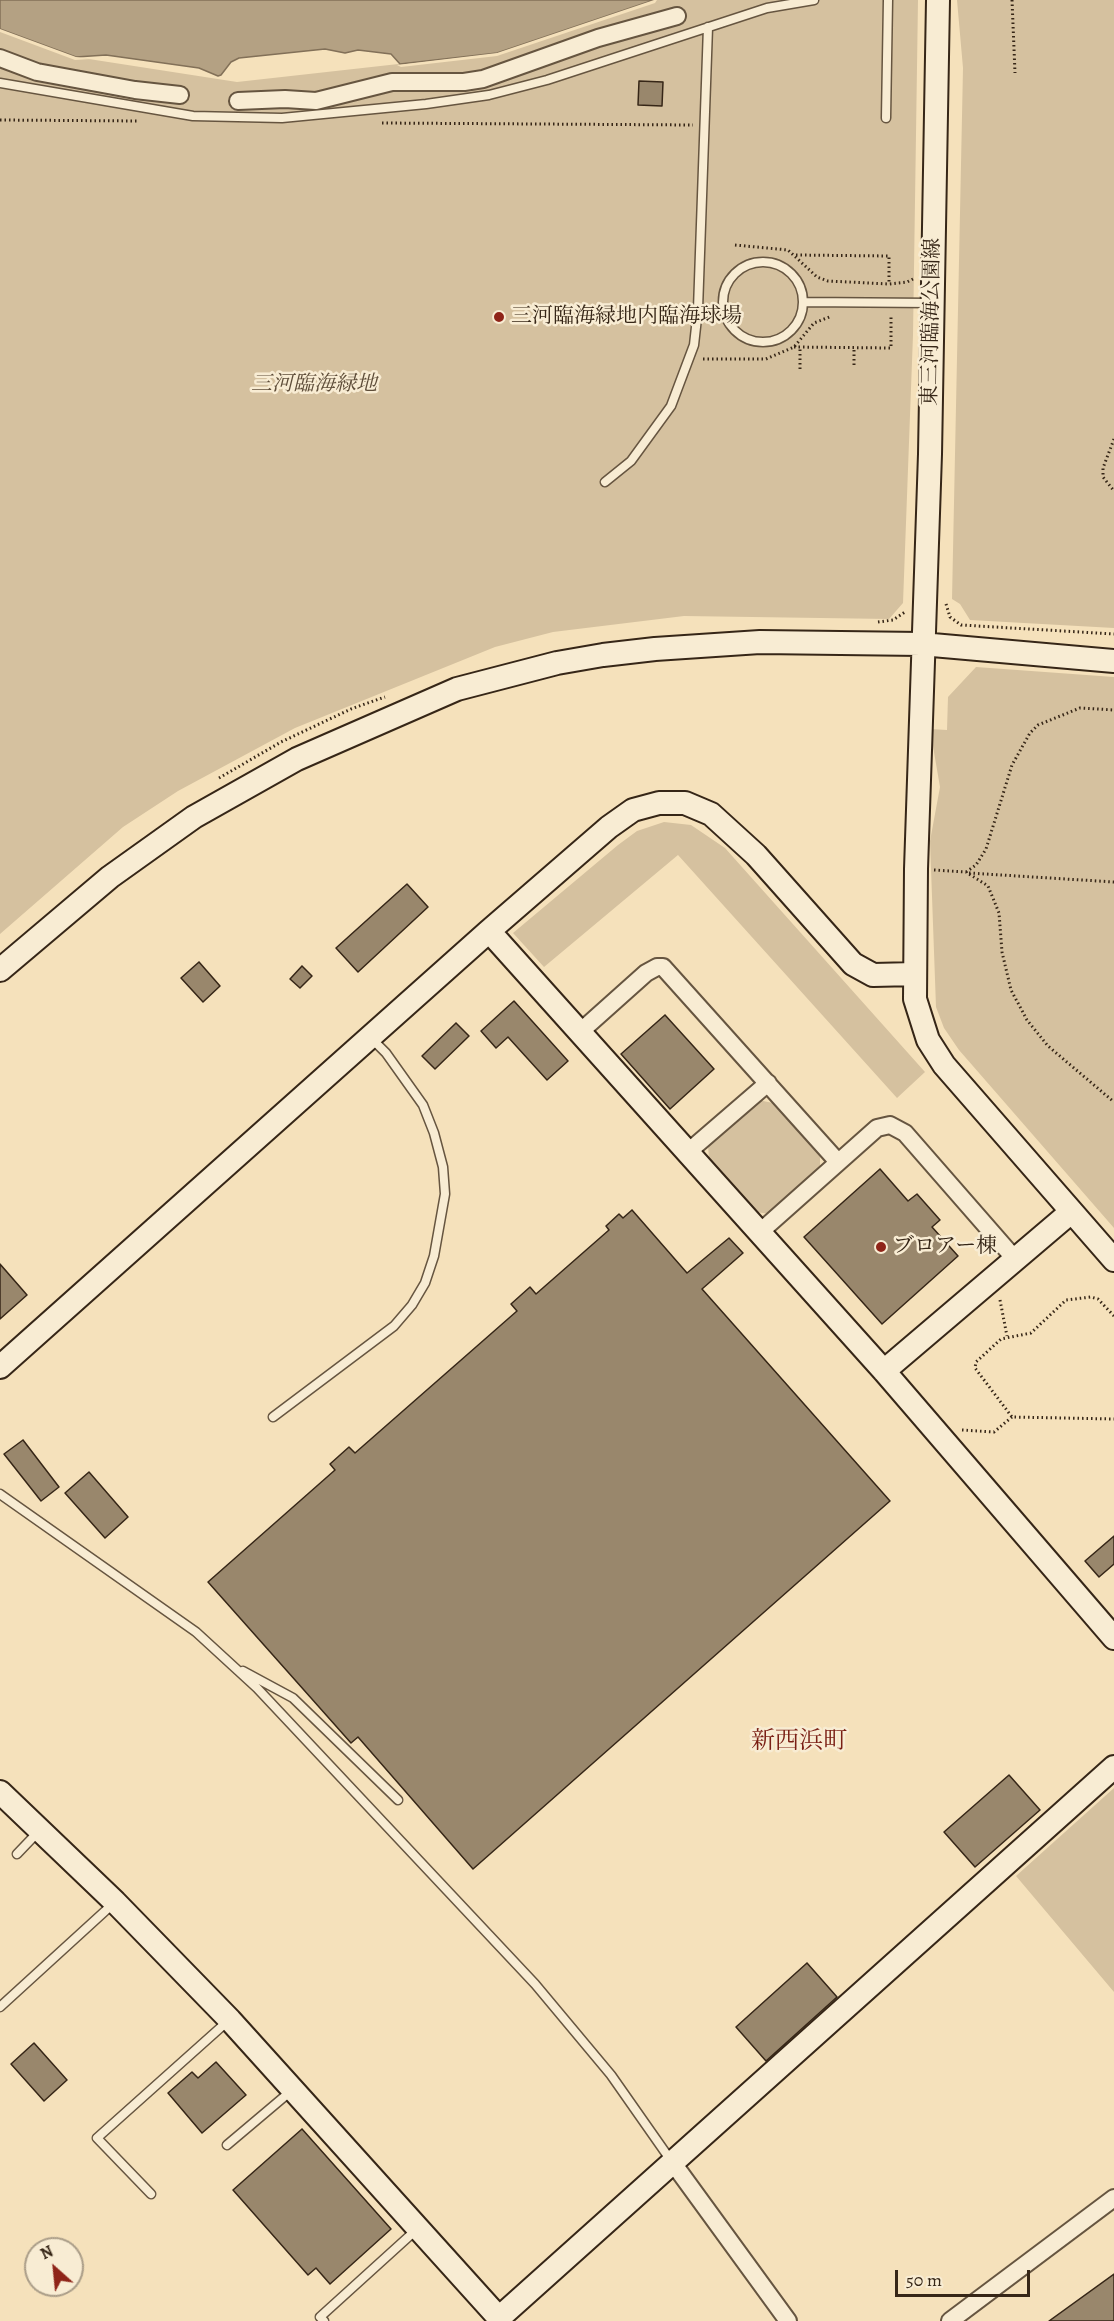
<!DOCTYPE html>
<html>
<head>
<meta charset="utf-8">
<style>
  body { margin:0 }
  #map { position:relative; width:1114px; height:2321px; overflow:hidden; background:#f5e1bb; font-family:Alegreya,serif }
  canvas { display:block }
  .north { position:absolute; left:24px; top:2237px; width:60px; height:60px; box-sizing:border-box; background:#f8ecd3; border:2px solid #aa9d88; border-radius:50%; rotate:333deg; font-size:16px; font-weight:700; line-height:24px; text-align:center; color:#362617 }
  .north::after { content:''; display:block; margin:auto; width:21px; height:27px; background:#8f2418; clip-path:polygon(50% 0,100% 100%,50% 72%,0 100%) }
  .scale { position:absolute; left:895px; top:2270px; width:135px; height:27px; box-sizing:border-box; border:3px solid #362617; border-top:0; padding-left:8px; font-size:18px; line-height:21px; white-space:nowrap; color:#362617; -webkit-text-stroke:4px #f8ecd3; paint-order:stroke }
</style>
</head>
<body>
<div id="map">
<canvas width="1114" height="2321"></canvas>
<div class="north">N</div>
<div class="scale">50 m</div>
</div>
<script>
const g = document.querySelector('canvas').getContext('2d');
g.lineJoin = 'round';
function fill(path, color) {
  g.fillStyle = color;
  g.fill(path, 'evenodd');
}
function poly(rows) {
  const path = new Path2D();
  for (const r of rows) {
    if (r.length === 3) {
      path.moveTo(r[0] + r[2], r[1]);
      path.arc(r[0], r[1], r[2], 0, 2 * Math.PI);
      continue;
    }
    path.moveTo(r[0], r[1]);
    for (let i = 2; i < r.length; i += 2) path.lineTo(r[i], r[i + 1]);
  }
  return path;
}
function trace(path, color, width, dash) {
  g.strokeStyle = color;
  g.lineWidth = width;
  g.lineCap = dash ? 'butt' : 'round';
  g.setLineDash(dash || []);
  g.stroke(path);
}
function drawText(font, color, halo, rows, align = 'center') {
  g.font = font + ' Alegreya,"Noto Serif JP",serif';
  g.lineWidth = 5;
  g.setLineDash([]);
  g.textBaseline = 'middle';
  g.strokeStyle = halo;
  g.fillStyle = color;
  for (const [text, x, y, turn = 0] of rows) {
    g.save();
    g.translate(x, y);
    g.rotate((+turn || 0) * Math.PI / 180);
    g.textAlign = isNaN(turn) ? turn : align;
    if (halo) g.strokeText(text, 0, 0);
    g.fillText(text, 0, 0);
    g.restore();
  }
}
fill(poly([
  [654,0,918,0,913,335,903,603,889,619,684,616,553,632,495,647,295,728,178,791,123,827,0,934,0,29,76,57,237,82,497,53],
  [957,0,1114,0,1114,628,970,620,960,604,952,599,963,68],
  [976,667,1114,677,1114,1228,959,1050,944,1028,936,1007,930,841,940,787,930,729,947,730,948,697],
  [664,822,691,825,725,848,925,1072,897,1098,678,855,544,967,513,933,618,845,637,831],
  [758,1100,773,1103,820,1155,820,1169,770,1214,756,1212,709,1159,708,1145],
  [1114,1788,1114,1992,1016,1876]
]), '#d5c19f');
const water = poly([
  [0,0,654,0,497,53,400,64,391,54,358,50,345,53,325,49,239,58,231,62,221,75,218,76,199,68,106,55,76,57,0,29,0,0]
]);
fill(water, '#b4a183');
trace(water, '#827058', 1.5);
fill(poly([
  [654,0,657,0,655,3,497,56,401,67,397,65,497,53],
  [0,29,76,57,91,59,75,60,0,32]
]), '#f5e1bb');
const building = poly([
  [639,81,663,82,662,106,638,105,639,81],
  [407,884,428,907,358,972,336,948,407,884],
  [199,962,220,986,203,1002,181,978,199,962],
  [302,966,312,976,300,988,290,979,302,966],
  [514,1001,568,1061,547,1080,508,1037,496,1048,481,1031,514,1001],
  [665,1015,714,1069,670,1109,621,1054,665,1015],
  [456,1023,469,1036,435,1069,422,1056,456,1023],
  [880,1169,908,1201,917,1194,940,1220,932,1227,958,1256,882,1324,804,1237,880,1169],
  [632,1210,687,1273,729,1238,743,1253,702,1289,890,1501,473,1869,358,1737,351,1743,208,1582,335,1470,330,1464,349,1447,355,1453,517,1311,511,1304,530,1287,536,1294,609,1230,606,1226,619,1214,623,1218,632,1210],
  [0,1264,27,1295,0,1319,0,1264],
  [23,1440,59,1487,41,1501,4,1454,23,1440],
  [89,1472,128,1517,105,1538,65,1493,89,1472],
  [1114,1536,1114,1564,1099,1577,1085,1561,1114,1536],
  [1009,1775,1040,1810,975,1867,944,1832,1009,1775],
  [807,1963,837,1997,766,2061,736,2027,807,1963],
  [34,2043,67,2080,44,2101,11,2064,34,2043],
  [216,2062,246,2095,202,2133,168,2093,192,2072,198,2078,216,2062],
  [302,2129,391,2229,330,2284,316,2268,308,2275,233,2190,302,2129],
  [1114,2274,1114,2321,1049,2321,1114,2274]
]);
fill(building, '#99876c');
trace(building, '#362617', 1.5);
const lane = poly([
  [0,83,193,116,282,118,426,104,489,95,547,80,767,8,814,0],
  [886,118,888,0],
  [763,302,40],
  [803,302,932,303],
  [605,482,631,461,671,406,694,345,698,309,708,27],
  [273,1417,394,1326,412,1305,425,1283,434,1256,445,1194,443,1167,434,1133,423,1105,386,1053,371,1038],
  [0,1494,196,1632,257,1688,535,1984,611,2075,672,2162],
  [243,1671,293,1698,398,1800],
  [17,1854,39,1831],
  [0,2007,115,1902],
  [227,2145,291,2091],
  [151,2194,97,2138,229,2020],
  [324,2321,320,2317,416,2230]
]);
const street = poly([
  [0,58,37,72,135,90,180,95],
  [238,101,285,99,316,101,392,82,464,82,483,79,598,38,677,16],
  [580,1032,646,973,657,967,663,967,838,1162],
  [688,1152,768,1083],
  [760,1232,877,1128,890,1125,905,1133,1015,1259],
  [673,2163,788,2321],
  [950,2321,1114,2198]
]);
const secondary = poly([
  [938,0,930,454,916,869,915,999,928,1040,944,1065,1114,1260],
  [489,931,884,1371,1114,1638],
  [0,970,110,877,194,817,297,759,457,689,557,663,603,655,655,649,760,642,921,644,1114,661],
  [0,1367,489,931,609,827,633,810,659,803,685,803,711,814,756,855,853,964,873,975,915,974],
  [884,1371,1071,1212],
  [0,1792,115,1902,230,2020,499,2318,1114,1767]
]);
trace(lane, '#665540', 11);
trace(street, '#665540', 20);
trace(secondary, '#362617', 26);
trace(poly([
  [1012,0,1015,73],
  [0,120,139,121],
  [382,123,693,125],
  [735,245,788,250,817,277,828,281,889,284,907,282,913,279],
  [796,255,889,256,889,284],
  [794,347,891,348,891,316],
  [854,350,854,366],
  [703,359,766,359,794,347,814,323,832,316],
  [800,369,800,349],
  [1114,439,1103,468,1103,477,1114,491],
  [946,604,950,617,961,625,1114,634],
  [878,622,893,620,905,612],
  [219,778,281,742,351,709,385,697],
  [934,870,966,872,988,886,999,913,1002,952,1011,990,1027,1020,1048,1046,1114,1102],
  [966,872,976,865,986,849,1012,765,1030,733,1038,725,1080,708,1114,710],
  [969,873,1114,882],
  [1000,1300,1007,1336],
  [1114,1316,1098,1299,1091,1297,1066,1300,1031,1333,1001,1339,976,1362,975,1368,1012,1417,1114,1419],
  [962,1430,994,1432,1012,1417]
]), '#362617', 3, [1.5, 3]);
trace(lane, '#f8ecd3', 8);
trace(street, '#f8ecd3', 16);
trace(secondary, '#f8ecd3', 22);
for (const [x, y, r, color] of [
  [499,317,6,"#8f2418"],
  [881,1247,6,"#8f2418"]
]) {
  const dot = new Path2D();
  dot.arc(x, y, r, 0, 2 * Math.PI);
  g.fillStyle = color;
  g.fill(dot);
  trace(dot, '#f8ecd3', 2);
}
drawText('21px', '#362617', '#f8ecd3', [
  ["三河臨海緑地内臨海球場",511,317],
  ["ブロアー棟",893,1247]
], 'left');
drawText('21px', '#362617', '#f8ecd3', [
  ["東三河臨海公園線",932,322,-89]
]);
drawText('italic 21px', '#5e4d39', '#f8ecd3', [
  ["三河臨海緑地",314,385]
]);
drawText('24px', '#7a1f14', '#f8ecd3', [
  ["新西浜町",799,1742]
]);
</script>
</body>
</html>
